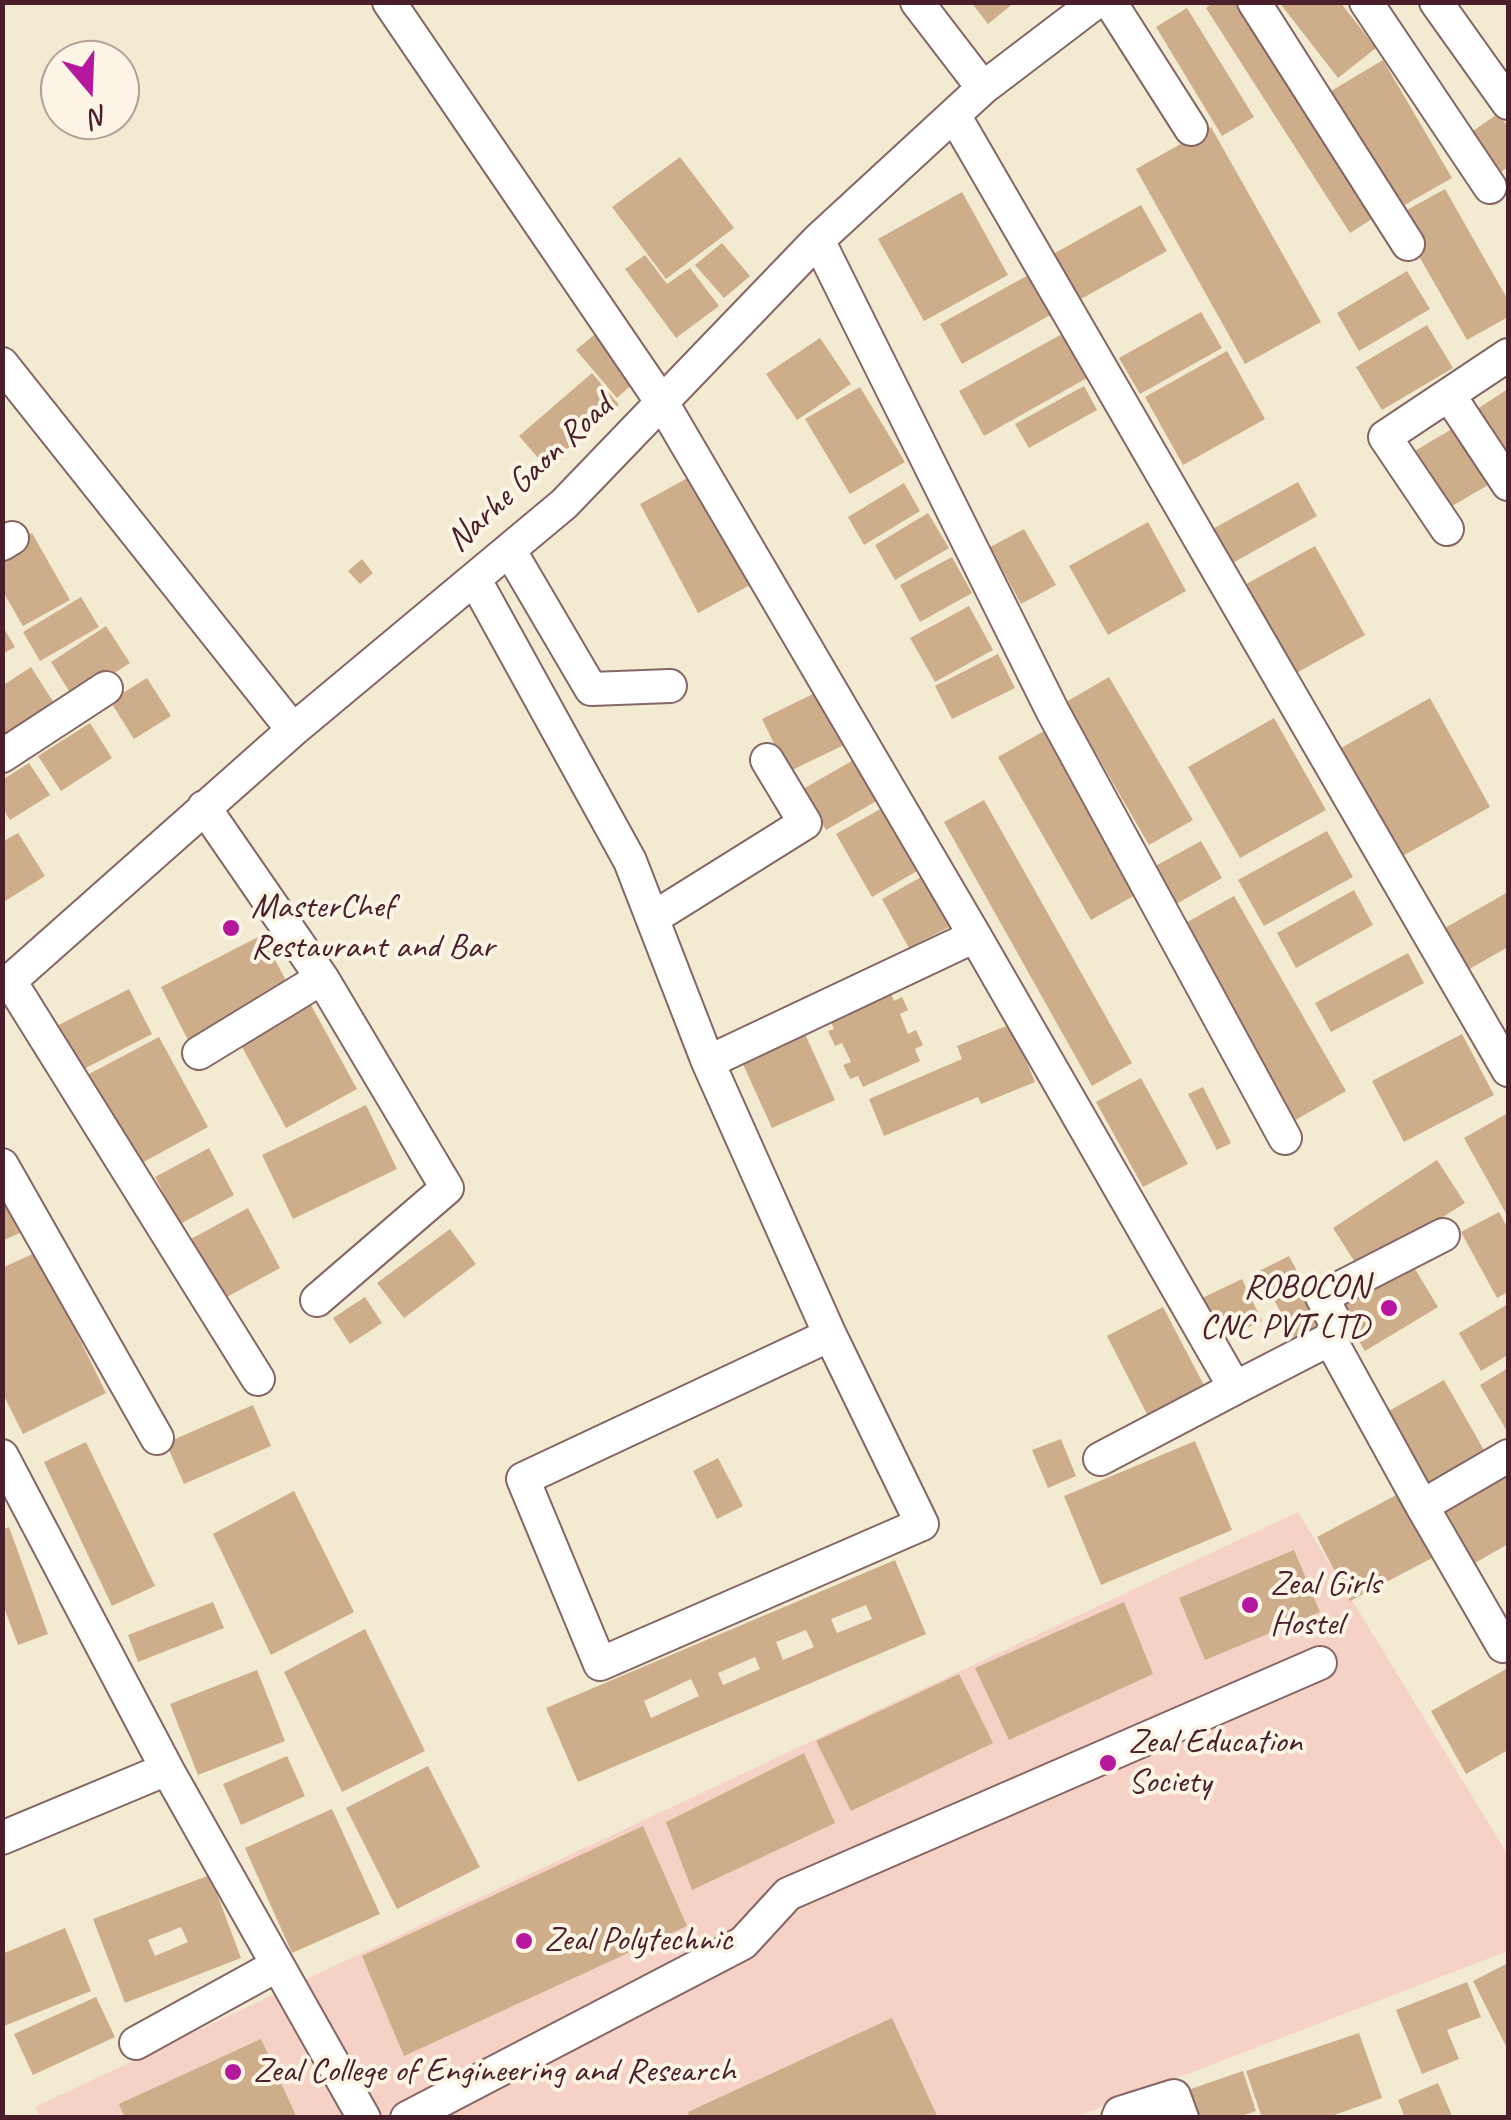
<!DOCTYPE html>
<html>
<head>
<meta charset="utf-8">
<style>
  body { margin:0 }
  #map { position:relative; width:1511px; height:2120px; overflow:hidden; background:#f2ebd1; font-family:Caveat,sans-serif }
  canvas { display:block }
  .frame { position:absolute; inset:0; border:5px solid #4a1f2b; pointer-events:none }
  .north { position:absolute; left:40px; top:40px; width:100px; height:100px; box-sizing:border-box; background:#fcf5e5; border:2px solid #b59f9b; border-radius:50%; rotate:161deg; font-size:28px; font-weight:700; line-height:40px; text-align:center; color:#4a1f2b }
  .north::after { content:''; display:block; margin:auto; width:35px; height:45px; background:#b5179e; clip-path:polygon(50% 0,100% 100%,50% 72%,0 100%) }
</style>
</head>
<body>
<div id="map">
<canvas width="1511" height="2120"></canvas>
<div class="frame"></div>
<div class="north">N</div>
</div>
<script>
const g = document.querySelector('canvas').getContext('2d');
g.lineJoin = 'round';
function fill(path, color) {
  g.fillStyle = color;
  g.fill(path, 'evenodd');
}
function poly(rows) {
  const path = new Path2D();
  for (const r of rows) {
    path.moveTo(r[0], r[1]);
    for (let i = 2; i < r.length; i += 2) path.lineTo(r[i], r[i + 1]);
  }
  return path;
}
function trace(path, color, width, dash) {
  g.strokeStyle = color;
  g.lineWidth = width;
  g.lineCap = dash ? 'butt' : 'round';
  g.setLineDash(dash || []);
  g.stroke(path);
}
function drawText(font, color, halo, rows, align = 'center') {
  g.font = font + ' Caveat,sans-serif';
  g.lineWidth = 8;
  g.setLineDash([]);
  g.textBaseline = 'middle';
  g.strokeStyle = halo;
  g.fillStyle = color;
  for (const [text, x, y, turn = 0] of rows) {
    g.save();
    g.translate(x, y);
    g.rotate((+turn || 0) * Math.PI / 180);
    g.textAlign = isNaN(turn) ? turn : align;
    if (halo) g.strokeText(text, 0, 0);
    g.fillText(text, 0, 0);
    g.restore();
  }
}
fill(poly([
  [1298,1512,1508,1855,1508,1951,1075,2117,41,2118,35,2107]
]), '#f6d1c5');
fill(poly([
  [971,2,1015,2,988,24],
  [1214,2,1245,2,1380,214,1350,233,1206,8],
  [1279,2,1340,2,1376,48,1338,78],
  [1187,8,1254,117,1222,136,1156,27],
  [1383,60,1452,178,1394,211,1326,94],
  [1499,113,1508,128,1508,167,1498,174,1470,133],
  [1211,127,1321,322,1245,364,1136,169],
  [680,157,734,228,666,279,612,207],
  [1445,189,1508,300,1508,317,1467,340,1396,216],
  [962,192,1008,275,924,321,878,239],
  [1141,205,1167,251,1072,304,1046,258],
  [722,243,750,276,724,298,695,265],
  [645,255,667,284,690,268,719,306,676,338,625,269],
  [1407,271,1430,309,1359,351,1337,313],
  [1032,273,1054,313,962,364,940,324],
  [1201,312,1222,348,1140,394,1119,358],
  [1427,325,1453,368,1382,410,1356,367],
  [595,334,636,381,617,398,576,350],
  [1062,334,1087,378,984,436,959,391],
  [820,338,851,384,797,420,766,374],
  [1227,351,1265,419,1183,465,1145,397],
  [592,373,619,405,546,467,519,436],
  [1084,386,1097,410,1029,448,1015,424],
  [860,387,905,462,850,494,805,419],
  [1508,389,1508,465,1474,411],
  [1462,423,1495,481,1447,509,1413,452],
  [695,474,754,583,698,613,640,504],
  [1298,482,1317,516,1229,565,1209,531],
  [904,483,920,511,864,545,848,517],
  [928,513,949,548,895,580,875,545],
  [1148,522,1186,591,1108,635,1069,566],
  [1024,529,1056,585,1021,604,990,547],
  [32,533,70,600,23,626,2,590,2,550],
  [1315,546,1365,635,1289,677,1239,588],
  [952,557,972,593,920,622,900,585],
  [362,559,373,573,360,584,348,571],
  [81,597,99,627,40,661,23,632],
  [969,606,993,650,935,682,910,638],
  [2,625,15,647,2,654],
  [106,626,130,663,74,699,51,662],
  [998,654,1015,688,952,719,935,686],
  [31,667,61,714,2,752,2,686],
  [1109,677,1193,820,1149,845,1066,702],
  [147,678,171,716,134,739,110,701],
  [819,691,844,745,788,772,762,719],
  [1430,698,1490,807,1392,862,1332,753],
  [1274,718,1326,810,1240,858,1188,767],
  [90,723,112,758,61,791,38,756],
  [1044,731,1137,894,1091,920,998,757],
  [857,758,880,799,826,830,803,789],
  [29,763,50,795,10,820,2,807,2,780],
  [984,800,1132,1063,1092,1086,944,822],
  [884,807,919,870,872,897,836,834],
  [1327,831,1353,877,1264,926,1238,880],
  [18,833,45,876,2,903,2,842],
  [1201,841,1222,878,1171,907,1150,869],
  [923,876,951,926,909,948,882,899],
  [1354,890,1373,925,1296,968,1277,933],
  [1508,892,1508,947,1466,971,1443,929],
  [1234,896,1346,1091,1292,1122,1180,926],
  [262,935,292,992,190,1044,161,987],
  [1408,953,1424,983,1331,1032,1315,1003],
  [888,986,894,1001,902,997,908,1010,900,1014,908,1034,916,1030,923,1045,915,1049,920,1061,863,1087,858,1076,850,1079,843,1065,851,1062,842,1043,835,1046,828,1031,834,1029,827,1013],
  [129,989,152,1034,72,1075,49,1030],
  [306,996,357,1089,286,1128,235,1034],
  [1011,1024,1035,1082,981,1104,978,1097,884,1136,869,1099,962,1059,957,1046],
  [805,1034,835,1100,772,1128,742,1062],
  [1462,1034,1494,1095,1404,1142,1372,1081],
  [159,1037,208,1127,138,1165,89,1074],
  [1141,1078,1188,1164,1143,1187,1096,1102],
  [1203,1087,1231,1143,1217,1150,1188,1094],
  [366,1105,397,1169,293,1219,262,1155],
  [1508,1113,1508,1217,1464,1138],
  [209,1148,234,1195,180,1224,155,1177],
  [1437,1160,1465,1203,1360,1270,1333,1228],
  [2,1187,24,1231,2,1241],
  [248,1208,280,1268,223,1299,191,1239],
  [1499,1212,1508,1229,1508,1292,1497,1298,1461,1232],
  [450,1229,476,1264,404,1318,377,1283],
  [37,1252,106,1393,23,1434,2,1392,2,1268],
  [1289,1256,1326,1326,1296,1342,1259,1271],
  [1412,1264,1438,1307,1365,1351,1339,1309],
  [1242,1279,1262,1321,1217,1342,1198,1300],
  [365,1297,382,1323,350,1344,333,1318],
  [1508,1304,1508,1355,1481,1371,1459,1333],
  [1163,1307,1208,1393,1151,1422,1107,1336],
  [1508,1368,1508,1433,1480,1385],
  [1444,1380,1485,1452,1422,1488,1380,1416],
  [253,1405,271,1446,184,1484,166,1443],
  [1061,1439,1076,1476,1048,1488,1032,1450],
  [1195,1441,1232,1530,1101,1585,1064,1496],
  [86,1442,155,1586,112,1606,44,1462],
  [718,1458,743,1506,717,1519,693,1471],
  [1508,1475,1508,1544,1475,1563,1445,1510],
  [294,1491,354,1612,271,1655,213,1534],
  [1402,1492,1436,1556,1350,1601,1317,1537],
  [9,1527,48,1634,18,1645,2,1602,2,1530],
  [1294,1550,1320,1612,1205,1660,1179,1598],
  [895,1560,926,1634,578,1782,546,1708],
  [866,1605,872,1619,837,1633,831,1619],
  [806,1630,814,1647,783,1660,776,1642],
  [755,1657,760,1669,723,1685,718,1673],
  [691,1679,699,1696,651,1718,644,1701],
  [213,1602,224,1628,138,1662,128,1635],
  [1124,1602,1153,1674,1009,1740,975,1668],
  [365,1629,425,1751,342,1792,284,1672],
  [1508,1668,1508,1750,1466,1774,1431,1711],
  [257,1670,285,1741,198,1775,170,1704],
  [959,1674,993,1743,851,1811,816,1741],
  [804,1753,835,1823,692,1890,666,1822],
  [287,1756,305,1796,241,1825,223,1784],
  [428,1766,480,1867,397,1909,346,1808],
  [332,1809,380,1914,292,1953,245,1848],
  [643,1826,687,1926,404,2056,362,1956],
  [210,1875,241,1958,125,2003,93,1919],
  [181,1927,188,1942,155,1956,148,1940],
  [65,1928,91,1991,4,2026,2,1954],
  [1508,1963,1508,2050,1473,1981],
  [1467,1982,1481,2017,1447,2030,1459,2059,1422,2074,1396,2010],
  [96,1997,115,2037,33,2075,14,2034],
  [892,2018,938,2118,690,2118,688,2112],
  [1359,2033,1382,2098,1326,2118,1262,2118,1246,2071],
  [261,2039,297,2118,125,2118,119,2104],
  [1243,2071,1256,2111,1236,2118,1194,2118,1185,2091],
  [1438,2083,1453,2118,1405,2118,1398,2100]
]), '#ceae8a');
const minor = poly([
  [389,2,663,404,975,936,1235,1388,1330,1339,1336,1324,1322,1297,1443,1235],
  [917,2,983,88],
  [1110,2,1191,129],
  [1254,2,1408,244],
  [1366,2,1490,187],
  [1436,2,1508,103],
  [954,115,1508,1070],
  [818,240,1053,712,1285,1138],
  [2,364,293,730],
  [1449,395,1508,484],
  [1447,529,1385,437,1508,355],
  [2,544,12,538],
  [510,551,591,689,670,686],
  [475,580,630,861,708,1062,830,1335],
  [2,756,106,688],
  [204,807,322,978,447,1188,317,1300],
  [653,918,805,823,767,760],
  [10,981,258,1379],
  [2,988,293,730,564,504,818,240,983,88,1096,2],
  [199,1053,322,978],
  [708,1062,975,936],
  [2,1165,157,1438],
  [830,1335,922,1524,600,1664,523,1479,830,1335],
  [1330,1339,1422,1506,1508,1456],
  [2,1456,167,1769,364,2118],
  [1100,1459,1235,1388],
  [1422,1506,1503,1646],
  [2,1838,167,1769],
  [136,2043,276,1966],
  [407,2118,743,1943,788,1894,1320,1663],
  [1118,2118,1120,2113,1174,2096,1182,2118]
]);
trace(minor, '#856665', 36);
trace(minor, '#fff', 32);
for (const [x, y, r, color] of [
  [231,928,10,"#b5179e"],
  [1389,1308,10,"#b5179e"],
  [1250,1605,10,"#b5179e"],
  [1108,1763,10,"#b5179e"],
  [524,1941,10,"#b5179e"],
  [233,2072,10,"#b5179e"]
]) {
  const dot = new Path2D();
  dot.arc(x, y, r, 0, 2 * Math.PI);
  g.fillStyle = color;
  g.fill(dot);
  trace(dot, '#fcf5e5', 4);
}
drawText('35px', '#4a1f2b', '#fcf5e5', [
  ["Narhe Gaon Road",530,474,-43]
]);
drawText('35px', '#4a1f2b', '#fcf5e5', [
  ["MasterChef",251,908],
  ["Restaurant and Bar",251,948],
  ["ROBOCON",1369,1288,"right"],
  ["CNC PVT LTD",1369,1328,"right"],
  ["Zeal Girls",1270,1585],
  ["Hostel",1270,1625],
  ["Zeal Education",1128,1743],
  ["Society",1128,1783],
  ["Zeal Polytechnic",544,1941],
  ["Zeal College of Engineering and Research",253,2072]
], 'left');
</script>
</body>
</html>
